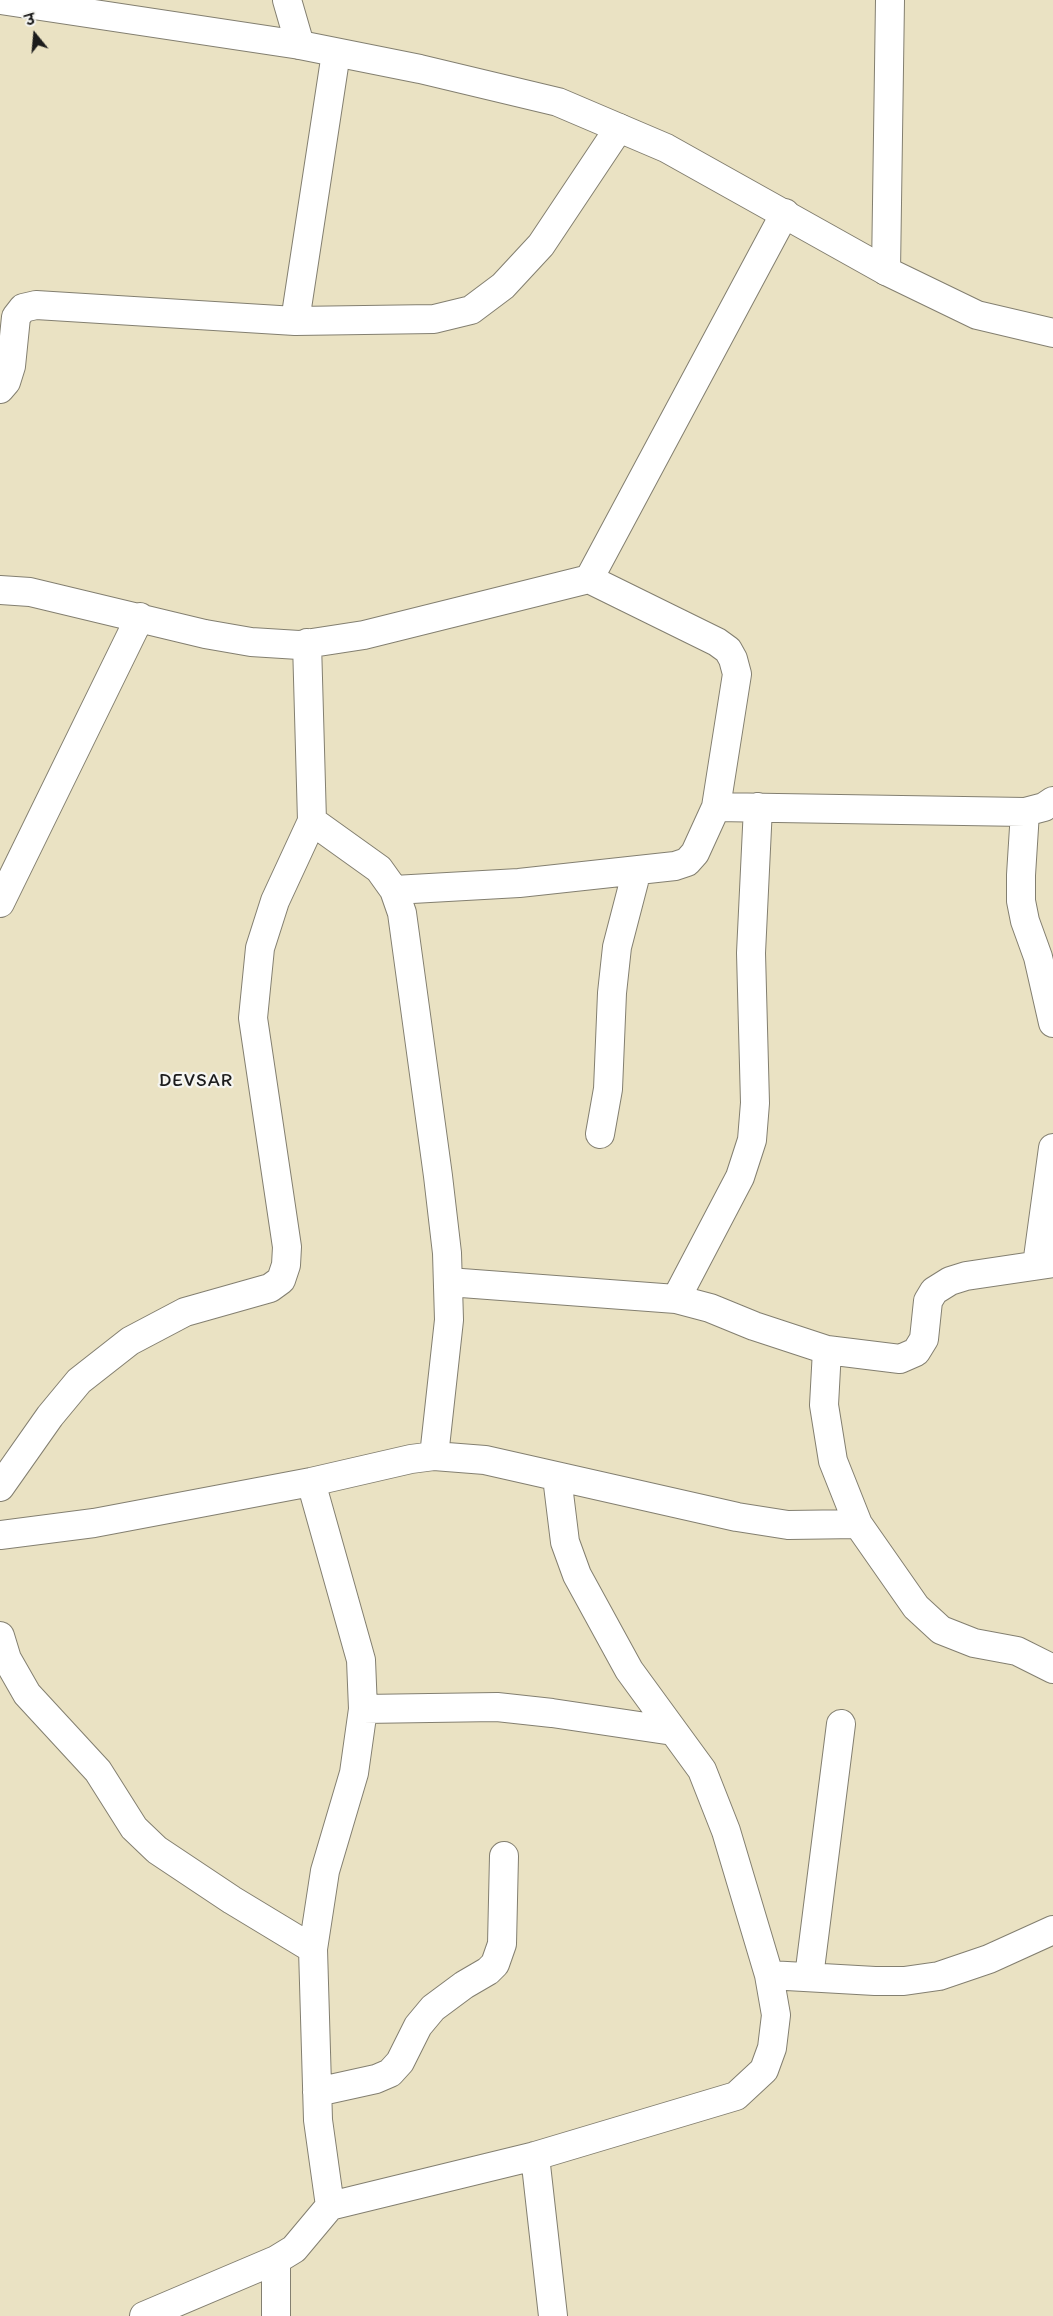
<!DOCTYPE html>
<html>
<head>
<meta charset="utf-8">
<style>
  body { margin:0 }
  #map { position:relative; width:1053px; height:2316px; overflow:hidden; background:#eae2c3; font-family:Itim,"Playpen Sans Deva",sans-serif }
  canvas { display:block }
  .north { position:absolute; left:10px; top:10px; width:50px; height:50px; -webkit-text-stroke:4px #f6f6f2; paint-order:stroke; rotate:343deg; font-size:14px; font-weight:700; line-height:20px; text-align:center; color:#1c1c1c }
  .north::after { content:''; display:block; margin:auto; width:18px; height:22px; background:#1c1c1c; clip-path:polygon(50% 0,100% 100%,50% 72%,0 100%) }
</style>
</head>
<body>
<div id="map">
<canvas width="1053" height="2316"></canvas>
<div class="north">उ</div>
</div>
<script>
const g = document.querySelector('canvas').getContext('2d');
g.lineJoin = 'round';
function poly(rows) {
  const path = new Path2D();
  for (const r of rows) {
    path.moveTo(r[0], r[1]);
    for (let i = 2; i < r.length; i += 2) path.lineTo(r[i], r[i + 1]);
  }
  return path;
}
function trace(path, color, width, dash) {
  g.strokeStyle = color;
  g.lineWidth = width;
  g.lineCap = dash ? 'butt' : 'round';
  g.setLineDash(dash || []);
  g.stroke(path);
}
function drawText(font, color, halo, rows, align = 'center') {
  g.font = font + ' Itim,sans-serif';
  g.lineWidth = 4.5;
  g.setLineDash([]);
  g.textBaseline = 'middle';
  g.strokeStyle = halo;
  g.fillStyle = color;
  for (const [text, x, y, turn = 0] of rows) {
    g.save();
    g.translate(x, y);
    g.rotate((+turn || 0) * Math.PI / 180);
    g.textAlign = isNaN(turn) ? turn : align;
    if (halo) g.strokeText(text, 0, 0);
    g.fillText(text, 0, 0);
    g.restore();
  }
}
const minor = poly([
  [287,0,300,45],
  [886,271,890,0],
  [295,321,336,53],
  [0,389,6,382,11,366,16,317,23,308,36,305,295,321,434,319,471,310,503,286,541,245,619,128],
  [589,579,717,642,728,650,733,659,737,674,716,807],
  [0,590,30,592,205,634,251,642,299,645,364,635,589,579,785,213],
  [1025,812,1021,875,1021,901,1025,921,1038,957,1053,1023],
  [312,821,379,869,394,890,402,913,438,1176,447,1253,449,1320,434,1456],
  [394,890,519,883,675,866,687,862,695,853,716,807,1025,812,1044,807,1053,801],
  [0,903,140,617],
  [600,1134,608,1089,612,993,617,947,637,870],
  [1037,1265,1053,1148],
  [448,1282,676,1299,710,1308,754,1326,827,1350,900,1359,916,1352,924,1339,928,1301,934,1291,950,1281,966,1276,1053,1263],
  [676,1299,740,1177,752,1140,755,1103,751,953,758,807],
  [827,1350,824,1405,833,1461,858,1524,916,1607,941,1630,974,1643,1017,1651,1053,1669],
  [0,1487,50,1416,79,1381,130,1341,185,1312,270,1288,281,1280,286,1265,287,1247,253,1018,260,948,275,901,312,821,307,643],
  [0,1535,94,1523,311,1482,411,1459,434,1456,485,1460,737,1517,788,1525,858,1524],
  [0,1636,7,1659,27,1694,98,1771,134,1828,157,1850,232,1900,313,1949],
  [363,1709,497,1707,552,1713,673,1731],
  [769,1975,875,1981,904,1981,939,1976,989,1959,1053,1930],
  [809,1977,841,1724],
  [317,2092,376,2079,390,2073,400,2062,418,2026,433,2008,464,1985,488,1971,495,1964,502,1944,504,1856],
  [535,2156,553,2316],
  [330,2206,535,2156,736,2096,764,2070,772,2048,776,2015,769,1975,726,1831,702,1770,629,1670,577,1575,565,1542,557,1477],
  [276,2260,276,2316],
  [144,2316,276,2260,294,2249,330,2206,318,2120,313,1949,325,1871,354,1773,363,1709,361,1660,311,1482]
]);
const tertiary = poly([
  [1,0,300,45,420,69,558,102,666,148,886,271,977,315,1053,333]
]);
trace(minor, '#837f70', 30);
trace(tertiary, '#837f70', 30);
trace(minor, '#fff', 28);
trace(tertiary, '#fff', 28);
g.letterSpacing = '1px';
drawText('19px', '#1c1c1c', '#f6f6f2', [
  ["DEVSAR",196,1081]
]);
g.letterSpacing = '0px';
</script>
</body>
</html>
